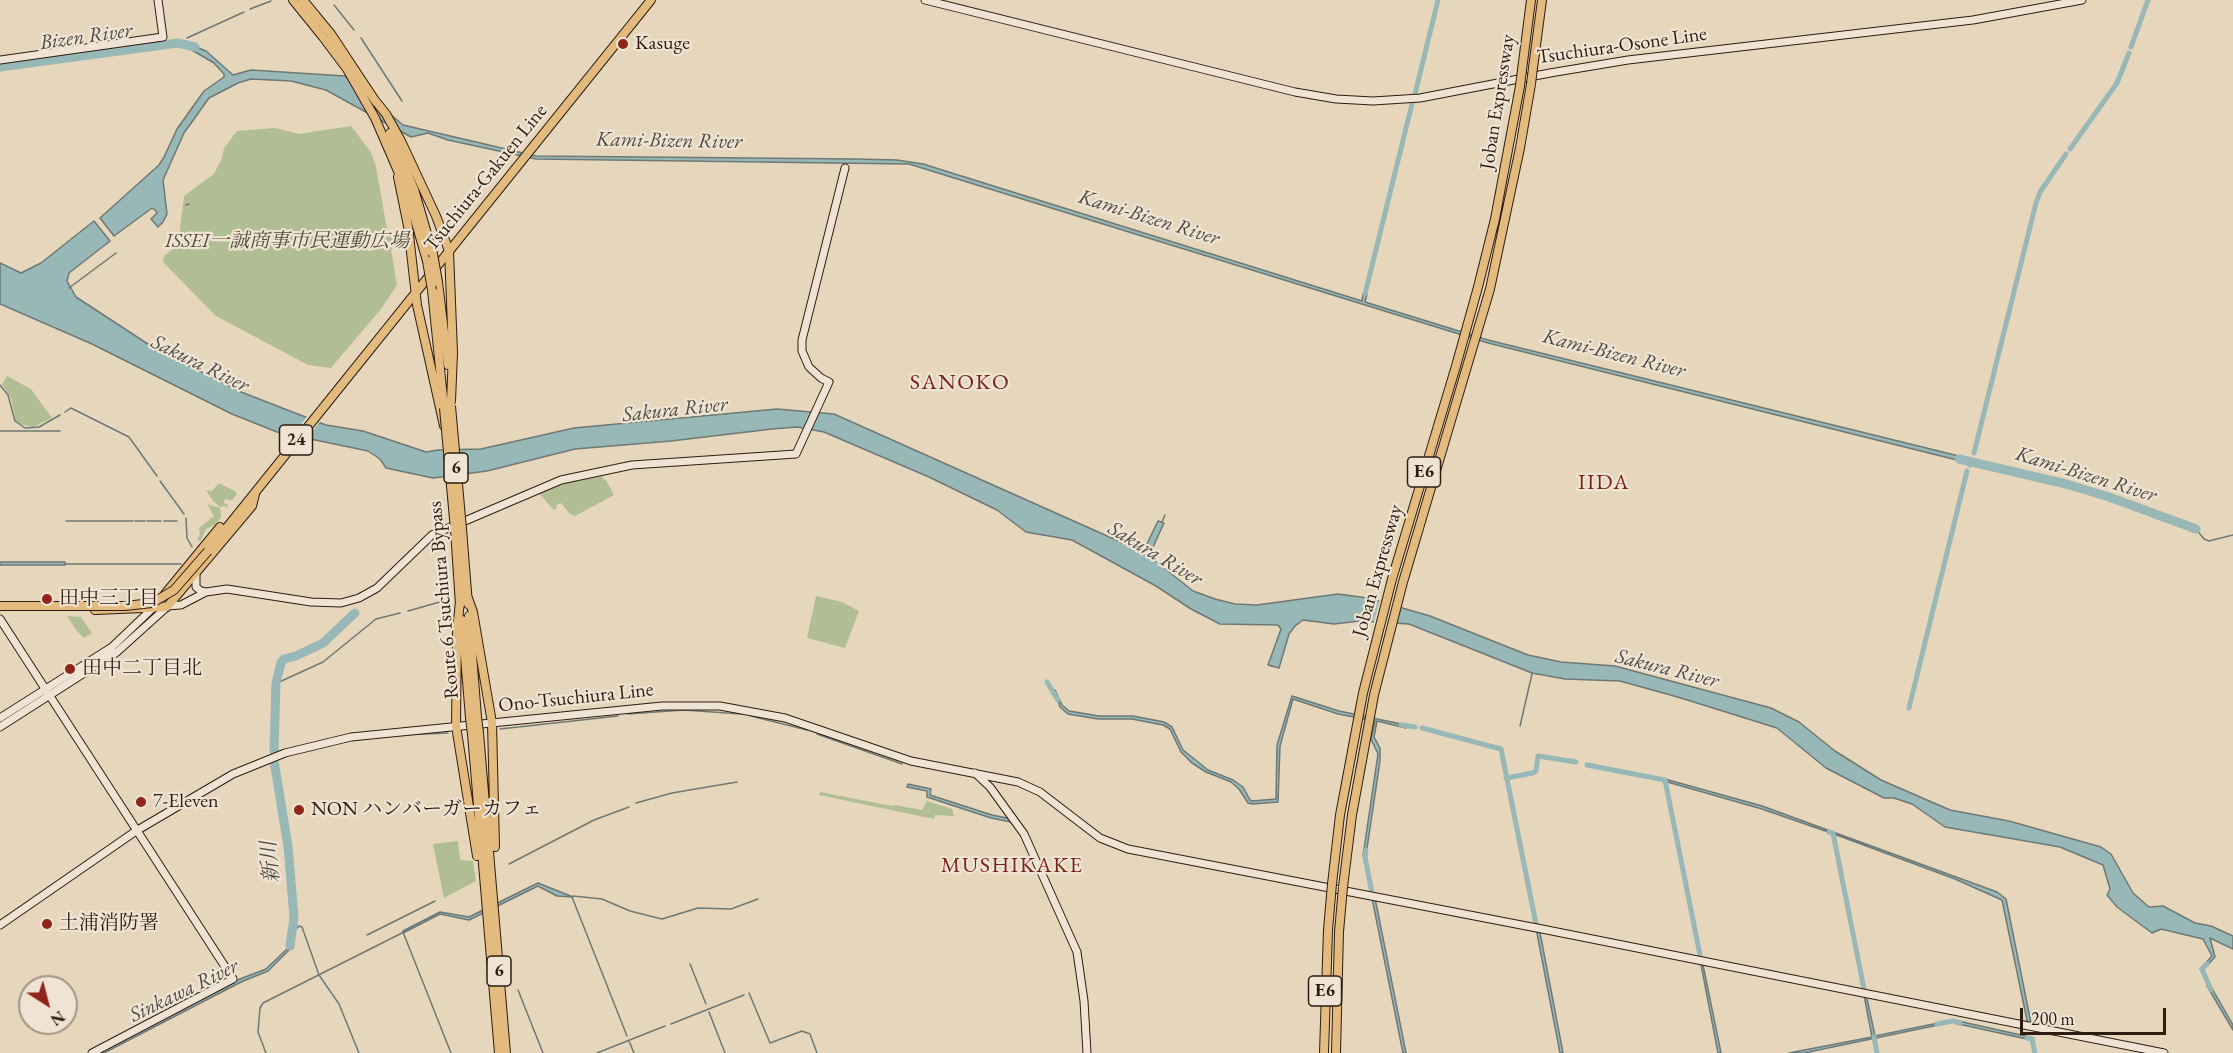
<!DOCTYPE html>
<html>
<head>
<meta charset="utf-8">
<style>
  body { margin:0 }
  #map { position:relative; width:2233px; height:1053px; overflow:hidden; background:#e6d6bb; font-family:"EB Garamond",serif }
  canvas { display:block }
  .north { position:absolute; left:18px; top:975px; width:60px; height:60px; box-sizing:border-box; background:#efe4d3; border:2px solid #a29486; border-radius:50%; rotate:144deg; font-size:16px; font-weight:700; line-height:24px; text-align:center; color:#2e1c12 }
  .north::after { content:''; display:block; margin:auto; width:21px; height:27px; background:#8f2418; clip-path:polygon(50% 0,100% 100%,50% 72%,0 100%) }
  .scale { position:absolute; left:2020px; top:1008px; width:146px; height:27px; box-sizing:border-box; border:3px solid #2e1c12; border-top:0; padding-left:8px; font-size:18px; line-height:21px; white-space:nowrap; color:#2e1c12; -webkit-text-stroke:4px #efe4d3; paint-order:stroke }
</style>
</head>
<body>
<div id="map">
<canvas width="2233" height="1053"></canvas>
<div class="north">N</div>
<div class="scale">200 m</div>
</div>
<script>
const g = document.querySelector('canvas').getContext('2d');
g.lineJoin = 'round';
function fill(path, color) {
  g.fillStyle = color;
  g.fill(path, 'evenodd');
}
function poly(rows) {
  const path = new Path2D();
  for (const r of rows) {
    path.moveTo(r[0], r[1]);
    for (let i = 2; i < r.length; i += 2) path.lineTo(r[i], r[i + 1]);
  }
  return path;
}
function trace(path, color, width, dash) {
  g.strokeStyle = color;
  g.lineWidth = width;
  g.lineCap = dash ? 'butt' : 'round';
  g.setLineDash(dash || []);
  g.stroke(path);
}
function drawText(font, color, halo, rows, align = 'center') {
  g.font = font + ' "EB Garamond","Noto Serif JP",serif';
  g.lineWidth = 4.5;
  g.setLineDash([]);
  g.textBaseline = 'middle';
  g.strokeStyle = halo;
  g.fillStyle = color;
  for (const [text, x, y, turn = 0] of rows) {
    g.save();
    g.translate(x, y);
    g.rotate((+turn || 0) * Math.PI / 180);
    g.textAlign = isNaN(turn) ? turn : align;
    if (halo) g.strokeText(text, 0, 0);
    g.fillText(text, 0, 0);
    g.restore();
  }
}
fill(poly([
  [351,126,371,152,376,167,388,235,396,233,399,246,391,249,397,285,381,309,331,368,308,365,216,316,163,262,164,256,178,245,184,196,214,174,222,158,224,148,237,131,275,128,299,134],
  [7,376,31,389,52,418,33,427,19,424,16,421,11,398,2,384],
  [602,473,603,479,606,480,614,495,575,516,570,514,561,503,556,505,557,508,554,510,537,491,561,482],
  [219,483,235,491,237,494,232,500,225,499,224,503,228,505,226,509,226,506,220,507,213,501,206,490,212,491],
  [207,504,220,508,221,517,215,525,206,529,201,540,197,541,200,534,199,528,214,516],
  [816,596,842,602,859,611,845,648,807,638],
  [67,616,81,617,92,633,84,638,77,631],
  [820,792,892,806,895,805,922,810,927,801,952,809,954,816,935,815,934,819,819,795],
  [458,841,460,860,473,861,476,881,444,898,433,844]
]), '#b1be93');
const water = poly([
  [186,43,206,51,233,75,251,70,345,76,403,125,536,156,855,159,897,160,923,164,1362,301,1363,294,1367,294,1365,302,1488,340,1971,459,1969,463,1488,343,909,164,536,159,448,140,428,133,411,137,326,90,291,81,251,79,238,83,209,98,184,133,163,180,167,214,163,222,158,227,151,219,157,213,156,211,152,208,114,236,100,218,159,165,164,157,177,129,204,91,224,77,224,74,214,63,185,46,186,43],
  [94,221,110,241,69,273,67,281,76,297,154,348,241,392,326,425,363,431,426,452,438,450,481,449,574,428,777,409,834,414,1143,552,1158,521,1164,523,1149,556,1193,591,1215,599,1235,604,1257,605,1338,594,1368,598,1430,616,1528,655,1561,662,1615,666,1771,708,1799,722,1835,751,1881,780,1950,810,2009,821,2101,847,2111,854,2133,893,2149,907,2163,906,2195,923,2211,926,2233,936,2233,949,2210,938,2215,957,2203,970,2200,969,2212,956,2203,939,2161,929,2152,933,2117,907,2107,895,2110,889,2103,865,2060,847,1945,827,1912,804,1894,798,1884,798,1826,768,1777,728,1681,698,1620,681,1565,679,1532,673,1409,624,1360,621,1334,624,1303,620,1295,626,1289,634,1279,668,1268,665,1281,629,1278,625,1220,624,1191,609,1156,586,1072,540,1026,532,997,510,929,477,824,432,797,427,772,429,671,441,575,449,487,471,433,478,386,468,380,459,368,451,277,432,232,414,92,344,0,304,0,263,21,273,41,263,94,221],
  [0,562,65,562,65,565,0,565,0,562],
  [1055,690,1062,705,1069,711,1099,716,1133,716,1164,722,1172,727,1183,750,1208,770,1233,780,1243,787,1250,800,1252,801,1276,799,1277,745,1292,696,1339,711,1406,725,1406,728,1377,721,1374,737,1380,748,1380,761,1366,855,1363,856,1378,754,1371,739,1375,721,1338,714,1293,699,1280,746,1278,802,1252,804,1248,803,1239,789,1231,782,1206,772,1192,763,1181,752,1170,729,1163,725,1132,719,1098,719,1068,714,1060,707,1055,690],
  [1665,779,1762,806,1997,892,2006,899,2031,1023,2028,1025,2002,900,1955,879,1834,834,1762,809,1664,781,1665,779],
  [908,784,931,789,930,795,992,815,1012,819,1011,822,991,818,927,797,927,791,907,787,908,784],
  [538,883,573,897,557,896,538,886,469,920,440,914,403,933,403,931,440,912,469,917,538,883],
  [1371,893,1374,893,1406,1053,1403,1053,1371,893],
  [1535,923,1538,924,1542,943,1563,1053,1560,1053,1535,923],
  [292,936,290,949,268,971,241,982,104,1053,97,1053,240,979,266,969,288,948,289,937,292,936],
  [1699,954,1701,955,1721,1053,1718,1053,1699,954],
  [2210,985,2233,1025,2233,1030,2207,986,2210,985],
  [1865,989,1875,1036,1943,1022,1943,1024,1804,1053,1789,1053,1872,1037,1863,990,1865,989],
  [1954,1020,2034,1038,2031,1040,1954,1023,1954,1020]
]);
fill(water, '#98b7b7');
trace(water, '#6e7975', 1.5);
fill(poly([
  [308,415,321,420,305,441,290,438],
  [1380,599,1401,606,1396,627,1373,625]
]), '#e6d6bb');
trace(poly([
  [334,5,354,30],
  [250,9,271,1],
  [187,38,244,12],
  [361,38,402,101],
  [186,205,189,204],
  [69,288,116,253],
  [0,385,8,395,15,421,25,428,39,427,60,415],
  [65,412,71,408,129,437,157,476],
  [0,431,60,431],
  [160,481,184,514],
  [186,518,187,538,192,547],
  [66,521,133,521],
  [135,521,145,521],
  [147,521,161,521],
  [164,521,177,521],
  [1162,522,1165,515],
  [2196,529,2204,539,2209,541,2233,535],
  [65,564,181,564],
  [408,611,443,601],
  [277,683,323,662,376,619,400,613],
  [628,714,684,710,741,714],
  [751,716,807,730],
  [1520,726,1532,674],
  [500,729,618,716],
  [817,734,902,764],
  [401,735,448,733],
  [636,803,672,793,737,782],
  [509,864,594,820,629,807],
  [573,896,602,899,630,911,662,919,698,908,731,909,758,899],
  [572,897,627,1036],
  [403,932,451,1053],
  [291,934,299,926,302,927,319,975,339,1004,359,1053],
  [367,935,435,901],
  [690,964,706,1004],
  [518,990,543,1053],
  [749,993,770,1043,802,1031,810,1034,817,1053],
  [709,1012,725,1053],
  [671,1024,744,995],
  [258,1032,260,1008,263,1003,404,932],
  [258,1032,266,1053],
  [629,1041,634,1053],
  [597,1053,665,1026]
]), '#6e7975', 1.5);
trace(poly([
  [2131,47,2148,0],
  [1415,94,1438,0],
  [2070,149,2117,83,2129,53],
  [1365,294,1412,104],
  [1974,453,2036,203,2040,192,2066,154],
  [1970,465,1972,460],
  [1047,682,1058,700],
  [1909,708,1967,471],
  [1401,725,1415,727],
  [1422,728,1501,749,1536,924],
  [1587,765,1665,780,1700,955],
  [1506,778,1533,773,1536,771,1538,756,1576,762],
  [1829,832,1833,833,1864,989],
  [1366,850,1365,857,1372,893],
  [2207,964,2202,969,2211,990],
  [1937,1024,1953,1021,1960,1023],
  [1874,1037,1877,1053],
  [2027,1038,2032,1039,2035,1053]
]), '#98b7b7', 5);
trace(poly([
  [0,67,178,43,195,47],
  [1959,459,2066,484,2109,497,2196,529],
  [274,751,276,683,281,663,284,659,296,656,323,643,355,613],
  [274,761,288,846,294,918,290,946]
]), '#98b7b7', 9);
const secondary = poly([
  [925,0,1295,92,1336,99,1373,101,1420,98,1550,73,1628,60,1973,20,2082,0],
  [0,60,163,37,158,0],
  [196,574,196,587,201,591,206,592],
  [165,606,181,605,206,592,227,589,311,602,341,603,359,598,377,588,432,535,561,480,632,465,796,454,829,382,821,378,809,367,802,351,802,340,845,168],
  [0,619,233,979,92,1053],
  [0,718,112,647,156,605],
  [0,727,117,652,167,607],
  [975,773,990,787,1024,834,1077,952,1084,1001,1087,1053],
  [0,925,136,831,233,774,285,753,351,737,662,706,720,706,785,718,911,761,1018,782,1040,792,1100,838,1128,849,1542,929,2164,1053]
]);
const primary = poly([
  [208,551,651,0],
  [165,594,220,527],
  [95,610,167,607,252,506,255,494]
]);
const highway = poly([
  [293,0,323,37,347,69,375,118,407,192,427,261],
  [303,0,331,34,376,102],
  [1533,68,1542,0],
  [1522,70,1531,0],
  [374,99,386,114,401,141,436,216,449,251,453,353,451,401],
  [390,133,414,189,433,254],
  [398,177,408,226,417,305,444,426],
  [438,282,448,365],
  [432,290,444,408],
  [462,529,468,604],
  [455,530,460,605],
  [468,598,473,612,492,723,495,847],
  [460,601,457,631,456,726,477,856],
  [469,616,477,717],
  [462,620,470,718],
  [479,733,506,1053],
  [472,734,499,1053],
  [1332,884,1340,815,1363,693,1392,579,1456,366,1478,287,1495,219,1520,86],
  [1343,887,1352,815,1374,695,1403,582,1490,289,1520,148,1531,84],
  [1324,1053,1328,930],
  [1336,1053,1339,932]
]);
trace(secondary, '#2e1c12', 9);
trace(primary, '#2e1c12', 10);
trace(highway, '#2e1c12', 10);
trace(secondary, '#efe4d3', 7);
trace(primary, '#e3bb7e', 8);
trace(highway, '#e3bb7e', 8);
const primaryBridge = poly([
  [0,606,125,606,152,603,174,590,208,551]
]);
const highwayBridge = poly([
  [1531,84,1533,68],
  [1520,86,1522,70],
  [433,254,438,282],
  [427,261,432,290],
  [451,406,462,529],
  [444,408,455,530],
  [477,717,479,733],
  [470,718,472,734],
  [1328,930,1332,884],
  [1339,932,1343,887]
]);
trace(primaryBridge, '#2e1c12', 10, []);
trace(highwayBridge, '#2e1c12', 10, []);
trace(primaryBridge, '#e3bb7e', 8);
trace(highwayBridge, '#e3bb7e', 8);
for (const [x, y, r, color] of [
  [623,44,6,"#8f2418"],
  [47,599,6,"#8f2418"],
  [70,669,6,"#8f2418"],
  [141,802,6,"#8f2418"],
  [299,810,6,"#8f2418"],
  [47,924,6,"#8f2418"]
]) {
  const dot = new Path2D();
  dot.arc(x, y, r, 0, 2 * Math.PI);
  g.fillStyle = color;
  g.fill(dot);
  trace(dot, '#efe4d3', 2);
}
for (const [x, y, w] of [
  [296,440,33],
  [456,468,24],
  [1424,472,33],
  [499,971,24],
  [1325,991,33]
]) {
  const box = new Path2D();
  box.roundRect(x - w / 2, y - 15, w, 30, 4.5);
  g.fillStyle = '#efe4d3';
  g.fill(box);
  trace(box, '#2e1c12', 1.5);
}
drawText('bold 18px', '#2e1c12', null, [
  ["24",296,440],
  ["6",456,468],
  ["E6",1424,472],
  ["6",499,971],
  ["E6",1325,991]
]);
drawText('20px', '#2e1c12', '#efe4d3', [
  ["Kasuge",635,44],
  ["田中三丁目",59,599],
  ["田中二丁目北",82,669],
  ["7-Eleven",153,802],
  ["NON ハンバーガーカフェ",311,810],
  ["土浦消防署",59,924]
], 'left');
drawText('20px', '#2e1c12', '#efe4d3', [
  ["Tsuchiura-Osone Line",1622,46,-8],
  ["Joban Expressway",1498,102,-81],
  ["Tsuchiura-Gakuen Line",486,178,-51],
  ["Joban Expressway",1378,571,-74],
  ["Route 6 Tsuchiura Bypass",444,600,-95],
  ["Ono-Tsuchiura Line",576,698,-6]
]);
drawText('italic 20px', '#554d39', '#efe4d3', [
  ["ISSEI一誠商事市民運動広場",287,242]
]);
drawText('italic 21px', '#4e4a44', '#efe4d3', [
  ["Bizen River",86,37,-8],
  ["Kami-Bizen River",669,141,1],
  ["Kami-Bizen River",1149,218,17],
  ["Kami-Bizen River",1614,354,14],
  ["Sakura River",200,364,26],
  ["Sakura River",675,410,-6],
  ["Kami-Bizen River",2086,475,17],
  ["Sakura River",1155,554,31],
  ["Sakura River",1667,669,14],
  ["新川",271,862,-95],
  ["Sinkawa River",184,991,-26]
]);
g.letterSpacing = '1.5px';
drawText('22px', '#7a1f14', '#efe4d3', [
  ["SANOKO",960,383],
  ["IIDA",1604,483],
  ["MUSHIKAKE",1012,866]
]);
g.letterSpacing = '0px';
</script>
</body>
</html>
